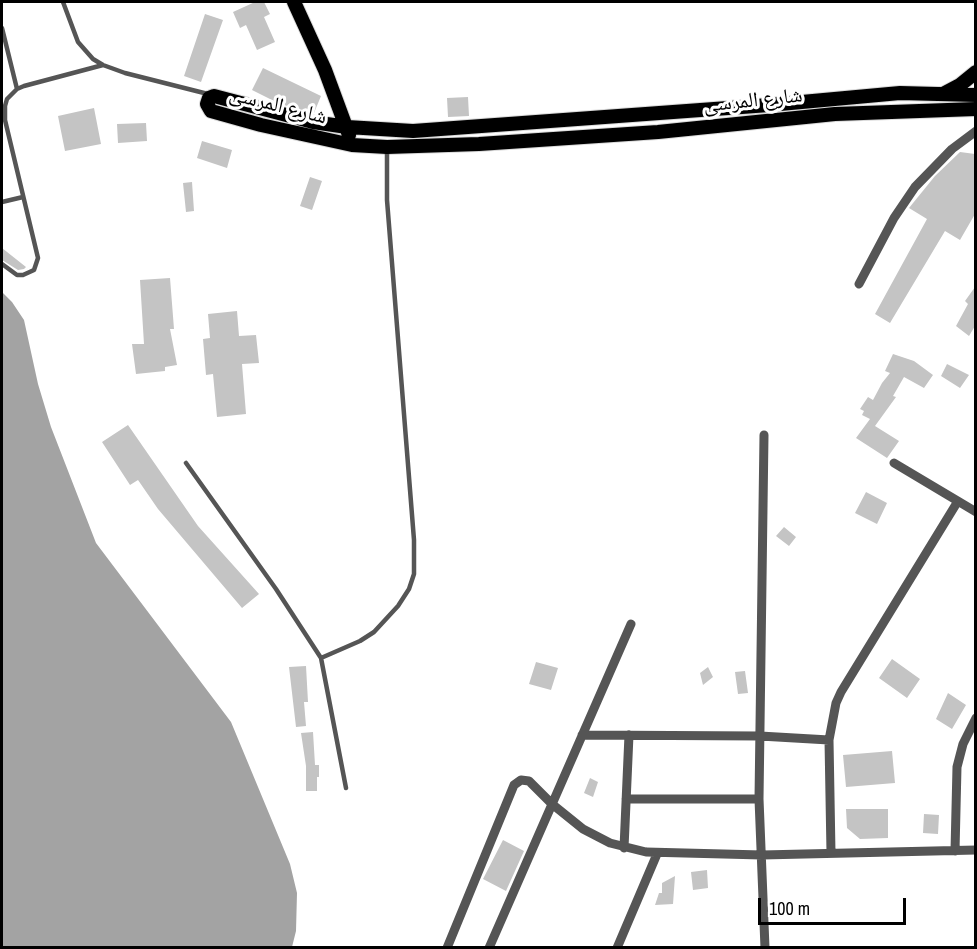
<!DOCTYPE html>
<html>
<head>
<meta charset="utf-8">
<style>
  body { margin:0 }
  #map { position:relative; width:977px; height:949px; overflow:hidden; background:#fff; font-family:"Archivo Narrow",sans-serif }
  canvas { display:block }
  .frame { position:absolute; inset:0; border:3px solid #000; pointer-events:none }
  .scale { position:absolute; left:758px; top:898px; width:148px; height:27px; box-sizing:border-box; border:3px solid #000; border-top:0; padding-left:8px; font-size:18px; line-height:21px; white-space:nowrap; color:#000; -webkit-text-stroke:4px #fff; paint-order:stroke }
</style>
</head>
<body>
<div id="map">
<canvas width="977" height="949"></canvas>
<div class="frame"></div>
<div class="scale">100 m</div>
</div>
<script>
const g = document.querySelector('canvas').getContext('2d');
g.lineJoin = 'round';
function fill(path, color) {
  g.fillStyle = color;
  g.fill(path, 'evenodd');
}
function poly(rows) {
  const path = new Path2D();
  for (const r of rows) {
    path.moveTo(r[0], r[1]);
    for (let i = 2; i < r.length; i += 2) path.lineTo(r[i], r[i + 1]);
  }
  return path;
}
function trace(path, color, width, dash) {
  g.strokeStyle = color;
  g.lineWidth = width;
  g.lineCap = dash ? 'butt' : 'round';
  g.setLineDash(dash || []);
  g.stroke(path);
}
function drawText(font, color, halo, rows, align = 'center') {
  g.font = font + ' "Archivo Narrow","Noto Naskh Arabic",sans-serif';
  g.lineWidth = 6;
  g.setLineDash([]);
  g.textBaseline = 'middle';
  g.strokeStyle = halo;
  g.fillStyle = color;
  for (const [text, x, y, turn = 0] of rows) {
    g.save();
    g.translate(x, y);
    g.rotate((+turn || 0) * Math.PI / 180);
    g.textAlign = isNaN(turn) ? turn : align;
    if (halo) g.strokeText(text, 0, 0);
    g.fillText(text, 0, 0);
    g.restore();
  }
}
fill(poly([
  [2,292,12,302,24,320,38,384,51,427,96,543,231,722,290,864,297,893,296,931,292,947,2,947]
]), '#a3a3a3');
fill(poly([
  [255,2,264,2,270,14,264,17,275,42,257,50,246,25,240,28,233,12],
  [205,14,223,20,201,82,184,76],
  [263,68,321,96,314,113,280,104,252,90],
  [468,97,469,116,448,117,447,98],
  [94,108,101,144,65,151,58,116],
  [146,123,147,141,118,143,117,124],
  [202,141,232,150,227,168,197,158],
  [960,152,975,154,975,214,960,240,945,231,890,323,875,314,927,219,909,208,935,176],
  [310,177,322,181,312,210,300,206],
  [192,182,194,211,186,212,183,183],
  [2,248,26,267,24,269,18,270,2,260],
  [170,278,174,329,170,329,177,365,165,367,165,371,136,374,132,344,144,344,140,280],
  [975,287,975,326,969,336,956,326,968,304,965,301],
  [237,311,239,336,256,335,259,363,242,364,246,414,217,417,213,374,206,375,203,339,210,338,208,314],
  [893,354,914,361,933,375,924,388,904,377,893,396,896,397,875,426,899,441,887,458,856,438,870,419,862,415,864,411,860,409,868,397,873,400,882,383,890,373,885,371],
  [947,364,969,375,960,388,941,376],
  [128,425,198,526,259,594,242,608,158,509,138,480,130,485,102,442],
  [866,492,887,503,877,524,855,513],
  [784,527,796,537,789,546,776,536],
  [892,659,920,679,907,698,879,678],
  [536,662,558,668,551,690,529,684],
  [306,666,308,702,304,702,306,726,296,727,289,667],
  [708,667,713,677,703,685,700,673],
  [745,671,748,693,738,694,735,672],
  [948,693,966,705,952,729,936,719],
  [313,732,315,765,319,765,319,777,317,777,317,791,306,791,306,766,301,733],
  [892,751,895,783,846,787,843,755],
  [590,778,598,782,593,797,584,793],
  [846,809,888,809,888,838,860,839,847,828],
  [924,814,939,815,938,834,923,833],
  [503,840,524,851,506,891,483,879],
  [707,870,708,888,693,890,691,872],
  [675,876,673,904,655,905,659,893,662,893,662,883]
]), '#c4c4c4');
const primary = poly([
  [294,2,325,70,349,135],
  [943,94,960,85,976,72],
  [976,95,900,93,769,105,413,131,347,127,313,122,214,96,209,98,207,104,211,111,261,125,352,145,387,147,479,144,658,132,835,114,976,109]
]);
trace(primary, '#dbdbdb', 16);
trace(poly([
  [63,2,78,42,93,59,103,65,125,73,208,94],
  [2,28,17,89],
  [2,202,23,197],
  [2,264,17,275,23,275,34,270,38,258,5,120,5,106,7,99,17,89,24,86,103,65],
  [186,463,276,589,321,658,346,788],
  [321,658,360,641,374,632,398,606,409,589,414,574,414,540,387,200,387,150]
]), '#555', 4.5);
trace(poly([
  [859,284,894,218,915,187,952,149,976,131],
  [764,435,759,799,765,948],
  [894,463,976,512],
  [582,735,760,736,829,740],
  [626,799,759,799],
  [624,848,629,735],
  [955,851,957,767,963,744,976,718],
  [831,853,829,740,836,703,841,692,958,501],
  [447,948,514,785,521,780,529,781,552,804,583,829,610,843,646,852,762,855,976,850],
  [489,948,631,624],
  [617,948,657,854]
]), '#555', 9);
trace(primary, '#000', 14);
drawText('21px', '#000', '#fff', [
  ["شارع المرسى",753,101,-6],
  ["شارع المرسى",278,106,14]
]);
</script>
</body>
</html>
